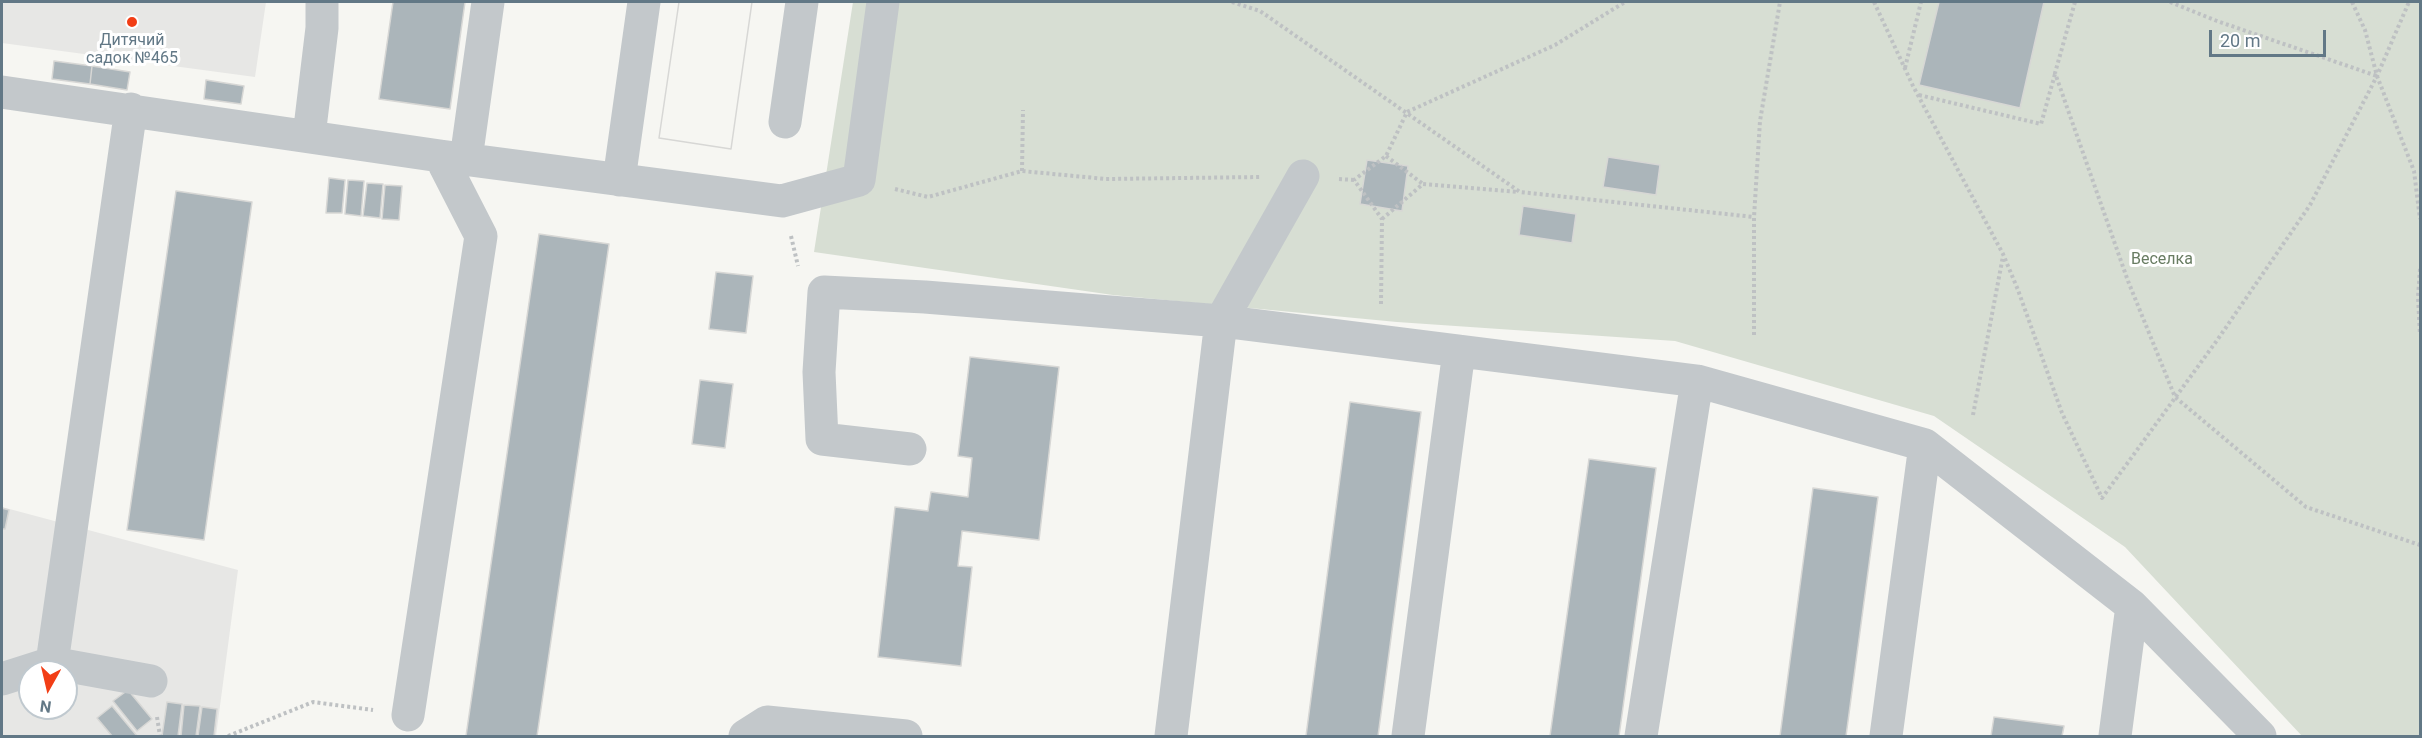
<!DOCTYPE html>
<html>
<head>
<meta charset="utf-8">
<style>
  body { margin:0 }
  #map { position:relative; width:2422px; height:738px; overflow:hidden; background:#f6f6f2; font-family:Roboto,sans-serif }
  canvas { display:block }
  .frame { position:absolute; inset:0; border:3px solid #627886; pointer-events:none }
  .north { position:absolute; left:18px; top:660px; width:60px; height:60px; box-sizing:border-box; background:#fff; border:2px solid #c0c9cf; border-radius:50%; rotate:188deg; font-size:16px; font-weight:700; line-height:24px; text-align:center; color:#627886 }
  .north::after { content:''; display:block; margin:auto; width:21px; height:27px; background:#f23e16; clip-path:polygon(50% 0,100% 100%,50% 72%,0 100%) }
  .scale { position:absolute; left:2209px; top:30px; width:117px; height:27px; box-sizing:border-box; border:3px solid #627886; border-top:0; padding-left:8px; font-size:18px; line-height:21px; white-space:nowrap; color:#627886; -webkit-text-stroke:4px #fff; paint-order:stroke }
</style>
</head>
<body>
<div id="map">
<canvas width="2422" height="738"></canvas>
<div class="frame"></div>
<div class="north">N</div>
<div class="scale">20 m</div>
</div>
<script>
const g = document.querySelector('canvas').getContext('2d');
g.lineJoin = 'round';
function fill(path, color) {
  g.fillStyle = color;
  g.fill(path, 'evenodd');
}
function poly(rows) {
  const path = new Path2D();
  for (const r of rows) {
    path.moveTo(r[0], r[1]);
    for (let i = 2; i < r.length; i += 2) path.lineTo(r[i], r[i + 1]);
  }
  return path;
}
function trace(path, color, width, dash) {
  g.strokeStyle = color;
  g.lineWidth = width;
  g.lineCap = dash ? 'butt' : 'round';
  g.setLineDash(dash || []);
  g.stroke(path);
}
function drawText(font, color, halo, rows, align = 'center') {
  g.font = font + ' Roboto,sans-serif';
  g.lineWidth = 6;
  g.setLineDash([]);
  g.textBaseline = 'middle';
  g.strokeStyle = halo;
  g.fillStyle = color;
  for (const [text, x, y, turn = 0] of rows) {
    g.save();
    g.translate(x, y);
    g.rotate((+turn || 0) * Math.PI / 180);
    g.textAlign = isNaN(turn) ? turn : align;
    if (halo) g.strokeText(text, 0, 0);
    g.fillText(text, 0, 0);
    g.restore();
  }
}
fill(poly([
  [2,2,266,2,255,77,2,43],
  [2,507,238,570,216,736,2,736],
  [30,672,66,672,66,708,30,708]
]), '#e7e7e5');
fill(poly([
  [853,2,2420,2,2420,736,2302,736,2125,547,1934,416,1675,341,1397,322,1113,295,814,252]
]), '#d7ded3');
const building = poly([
  [393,2,465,2,450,109,379,99,393,2],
  [679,2,752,2,731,149,659,138,679,2],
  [679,2,752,2,731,149,659,138,679,2],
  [1939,2,2044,2,2020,108,1919,85,1939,2],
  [54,61,92,66,90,84,52,79,54,61],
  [92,66,130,72,127,90,90,84,92,66],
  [206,80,244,86,241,104,204,99,206,80],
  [1608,157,1660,165,1656,195,1603,187,1608,157],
  [1367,160,1408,166,1402,211,1360,204,1367,160],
  [329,178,345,180,342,213,326,213,329,178],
  [348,180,364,181,361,216,345,214,348,180],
  [367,183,383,184,380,218,363,216,367,183],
  [385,185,402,186,399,220,382,219,385,185],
  [176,191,252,202,204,540,127,530,176,191],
  [1523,206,1576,214,1572,243,1519,235,1523,206],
  [539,234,609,244,537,736,466,736,539,234],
  [716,272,753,276,746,333,709,329,716,272],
  [970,357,1059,367,1039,540,962,531,958,566,972,567,961,666,878,657,895,507,928,511,931,492,968,497,972,458,958,456,970,357],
  [700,380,733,384,725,448,692,444,700,380],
  [1350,402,1421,412,1378,736,1306,736,1350,402],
  [1589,459,1656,468,1619,736,1550,736,1589,459],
  [1813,488,1878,497,1846,736,1780,736,1813,488],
  [2,508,9,510,5,529,2,529,2,508],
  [128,690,152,719,137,731,113,701,128,690],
  [167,702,182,704,178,736,162,736,167,702],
  [184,705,200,706,196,736,181,736,184,705],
  [112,706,137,736,112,736,97,718,112,706],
  [202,707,217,709,214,736,198,736,202,707],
  [1994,717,2064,726,2062,736,1991,736,1994,717]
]);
fill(building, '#abb5ba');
trace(building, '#d7d7d5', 1.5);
trace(poly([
  [1232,2,1260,11,1520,192,1754,217],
  [1874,2,1913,86,2003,254,2018,290,2062,413,2102,498,2218,339,2310,205,2377,76,2409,2],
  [2075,2,2055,73,2128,281,2175,397,2306,507,2420,545],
  [2170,2,2217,21,2377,76],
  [2352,2,2365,30,2377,76,2414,171,2420,219],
  [1905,68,1921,2],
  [1919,95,2041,124,2055,74],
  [1386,156,1423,184],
  [1022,171,1023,110],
  [1339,179,1354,180],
  [895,189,928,197,1022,171,1106,179,1260,177],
  [1382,219,1423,184,1518,192],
  [791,236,798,266],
  [2420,269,2418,297,2420,335],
  [1381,304,1382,219,1354,180,1386,156,1407,112,1555,45,1625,2],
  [1754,335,1754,217,1760,121,1780,2],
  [1973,415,2003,256],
  [157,717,160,736],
  [228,736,313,702,373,710]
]), '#bec1c3', 4, [3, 3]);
trace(poly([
  [2,92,440,156,782,201,859,180,883,2],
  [785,122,802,2],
  [309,136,322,28,322,2],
  [466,159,488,2],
  [619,180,644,2],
  [910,449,822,439,819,372,824,292,925,297,1221,321,1303,176],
  [52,663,131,109],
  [2,679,52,663,151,681],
  [408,715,481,236,440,156],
  [745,736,767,722,906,736],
  [1171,736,1221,321,1697,381,1925,445,2132,606,2260,736],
  [1408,736,1459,351],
  [1641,736,1697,381],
  [1886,736,1925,445],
  [2115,736,2132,606]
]), '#c3c8cb', 33);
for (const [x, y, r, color] of [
  [132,22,6,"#f23e16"]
]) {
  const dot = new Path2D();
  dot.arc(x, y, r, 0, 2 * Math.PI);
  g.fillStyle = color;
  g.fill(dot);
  trace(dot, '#fff', 2);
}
drawText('16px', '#627886', '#fff', [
  ["Дитячий",132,41],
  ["садок №465",132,59]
]);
drawText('16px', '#687c62', '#fff', [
  ["Веселка",2162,260]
]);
</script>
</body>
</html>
